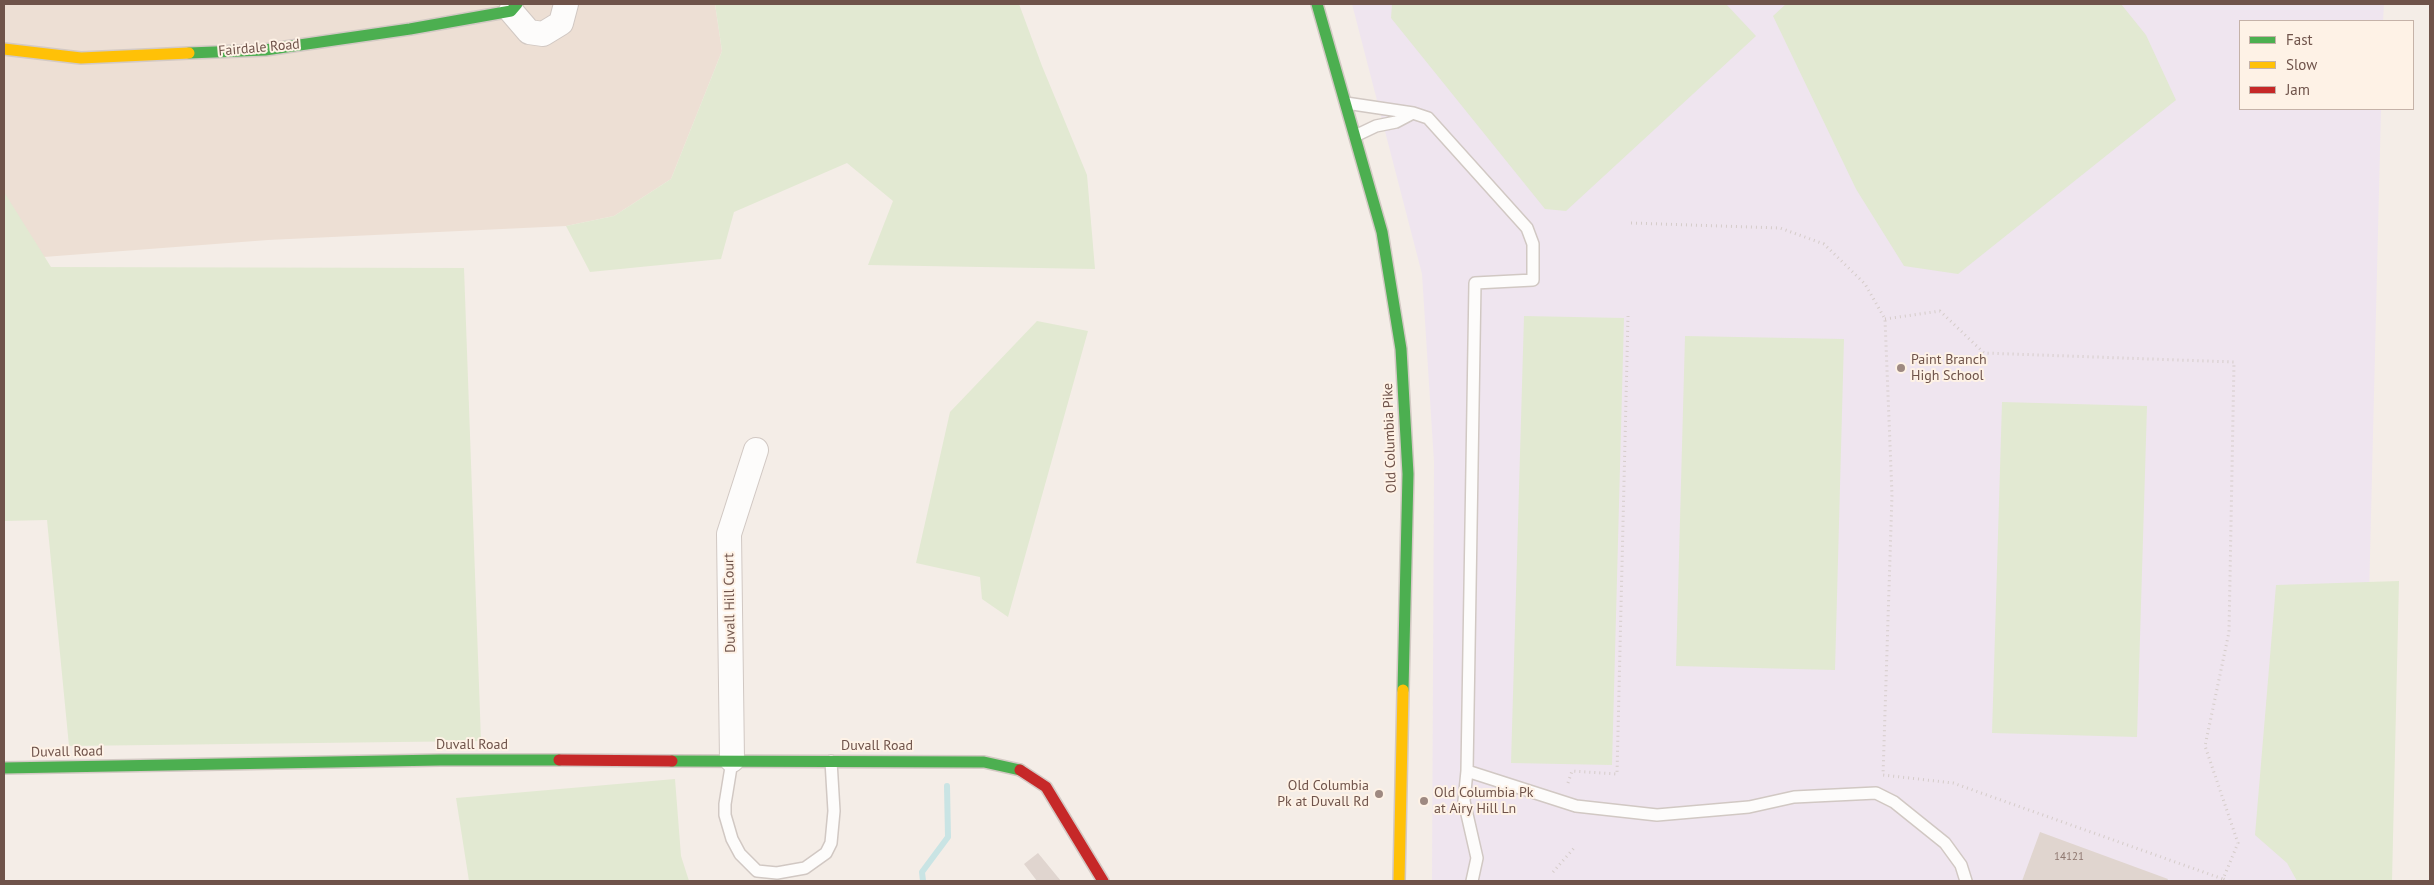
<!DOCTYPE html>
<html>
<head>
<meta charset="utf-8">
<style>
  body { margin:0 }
  #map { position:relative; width:2434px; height:885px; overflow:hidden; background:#f4ede7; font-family:"PT Sans",sans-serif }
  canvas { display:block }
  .frame { position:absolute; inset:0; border:5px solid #6f534a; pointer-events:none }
  .legend { position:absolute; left:2239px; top:20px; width:175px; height:90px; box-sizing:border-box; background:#fef2e6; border:1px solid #c5b2a8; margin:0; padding:6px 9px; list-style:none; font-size:15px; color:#6f534a }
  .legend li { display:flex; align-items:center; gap:10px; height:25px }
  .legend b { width:25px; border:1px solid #c5b2a8 }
</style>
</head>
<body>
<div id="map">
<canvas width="2434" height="885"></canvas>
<div class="frame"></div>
<ul class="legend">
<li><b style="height:6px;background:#4caf50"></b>Fast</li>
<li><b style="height:6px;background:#ffc107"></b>Slow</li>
<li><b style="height:6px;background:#c62828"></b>Jam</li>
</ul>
</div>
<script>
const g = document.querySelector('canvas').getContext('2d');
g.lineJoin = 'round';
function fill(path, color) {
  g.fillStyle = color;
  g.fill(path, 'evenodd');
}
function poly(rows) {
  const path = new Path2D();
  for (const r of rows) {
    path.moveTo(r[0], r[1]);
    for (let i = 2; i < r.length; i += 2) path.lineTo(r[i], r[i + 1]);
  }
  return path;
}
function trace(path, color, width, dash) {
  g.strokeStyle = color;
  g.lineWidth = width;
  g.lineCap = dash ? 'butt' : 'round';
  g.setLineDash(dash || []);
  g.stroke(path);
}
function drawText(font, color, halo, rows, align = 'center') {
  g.font = font + ' "PT Sans",sans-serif';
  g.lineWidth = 4;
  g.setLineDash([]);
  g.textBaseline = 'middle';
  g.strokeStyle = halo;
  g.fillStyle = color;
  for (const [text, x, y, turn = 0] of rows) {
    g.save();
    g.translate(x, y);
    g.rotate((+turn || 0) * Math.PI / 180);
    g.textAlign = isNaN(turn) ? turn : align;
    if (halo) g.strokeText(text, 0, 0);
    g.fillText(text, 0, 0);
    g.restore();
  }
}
fill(poly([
  [4,4,715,4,722,51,671,179,614,216,566,226,268,240,4,260]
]), '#eddfd4');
fill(poly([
  [1352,4,2384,4,2383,21,2240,21,2240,109,2381,109,2362,881,1432,881,1434,462,1422,274]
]), '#efe5ef');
fill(poly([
  [715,4,1019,4,1042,66,1087,175,1095,269,868,265,893,201,847,163,734,212,721,259,590,272,566,226,614,216,671,179,722,51],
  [1392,4,1726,4,1756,36,1566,211,1545,209,1391,18],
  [1786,4,2121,4,2146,35,2176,100,1958,274,1904,266,1856,189,1773,16],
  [4,192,51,267,464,268,481,741,69,746,47,520,4,521],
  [1524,316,1624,318,1612,765,1511,763],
  [1037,321,1088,331,1008,617,982,599,980,577,916,563,950,412],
  [1685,336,1844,339,1835,670,1676,666],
  [2002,402,2147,406,2137,737,1992,733],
  [2399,581,2392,881,2297,881,2287,863,2255,835,2276,585],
  [675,779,681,856,689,881,469,881,456,798]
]), '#e2e9d2');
trace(poly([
  [923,881,922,872,948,837,947,786]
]), '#c9e4e4', 6);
fill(poly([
  [2040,832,2168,879,2167,881,2022,881],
  [1038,853,1061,881,1037,881,1024,864]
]), '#e0d5cf');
const lane = poly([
  [1346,103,1413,113,1428,118,1527,228,1533,244,1533,280,1475,283,1467,771,1464,801,1477,858,1472,881],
  [1355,136,1376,126,1396,122,1413,113],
  [732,761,725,804,725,815,732,839,740,854,757,871,777,873,805,868,826,853,831,843,834,811,831,761],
  [1467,771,1576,806,1657,815,1749,807,1794,797,1876,793,1894,802,1945,843,1961,865,1966,881]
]);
const street = poly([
  [511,11,529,32,543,34,561,23,566,4],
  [732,760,729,534,756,450]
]);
const fast = poly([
  [1317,4,1382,232,1401,349,1408,474,1403,690],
  [189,53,265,50,410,29,511,11,517,4],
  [672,761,984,762,1020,770],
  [4,768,440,760,559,760]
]);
const slow = poly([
  [4,49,81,58,189,53],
  [1399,881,1403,690]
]);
const jam = poly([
  [559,760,672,761],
  [1020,770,1046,787,1103,881]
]);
trace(lane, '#d1c8c3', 14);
trace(street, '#d1c8c3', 26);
trace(fast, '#d3c9c4', 14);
trace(slow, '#d3c9c4', 14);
trace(jam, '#d3c9c4', 14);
trace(poly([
  [1631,223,1780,228,1824,244,1865,284,1885,319,1892,495,1883,775,1953,783,2223,879],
  [1885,319,1940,311,1984,353,2234,362,2229,632,2205,746,2238,843,2223,879,2227,881],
  [1568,783,1572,771,1617,774,1628,316],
  [1553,872,1574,848]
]), '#d5ccc9', 3, [1, 4]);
trace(lane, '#fdfcfb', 11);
trace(street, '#fdfcfb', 24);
trace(fast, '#4caf50', 11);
trace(slow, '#ffc107', 11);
trace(jam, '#c62828', 11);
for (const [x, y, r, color] of [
  [1901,368,5,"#9e8981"],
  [1379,794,5,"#9e8981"],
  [1424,801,5,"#9e8981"]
]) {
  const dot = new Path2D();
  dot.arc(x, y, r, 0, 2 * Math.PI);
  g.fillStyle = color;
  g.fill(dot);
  trace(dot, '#fef2e6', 2);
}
drawText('11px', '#8d766e', null, [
  ["14121",2069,857]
]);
drawText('14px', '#6f534a', '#fef2e6', [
  ["Fairdale Road",259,48,-5],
  ["Old Columbia Pike",1390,438,-92],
  ["Duvall Hill Court",730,603,-91],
  ["Duvall Road",472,745],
  ["Duvall Road",877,746],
  ["Duvall Road",67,752,-1]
]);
drawText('14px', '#6f534a', '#fef2e6', [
  ["Paint Branch",1911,360],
  ["High School",1911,376],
  ["Old Columbia",1369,786,"right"],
  ["Pk at Duvall Rd",1369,802,"right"],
  ["Old Columbia Pk",1434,793],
  ["at Airy Hill Ln",1434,809]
], 'left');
</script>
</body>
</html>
